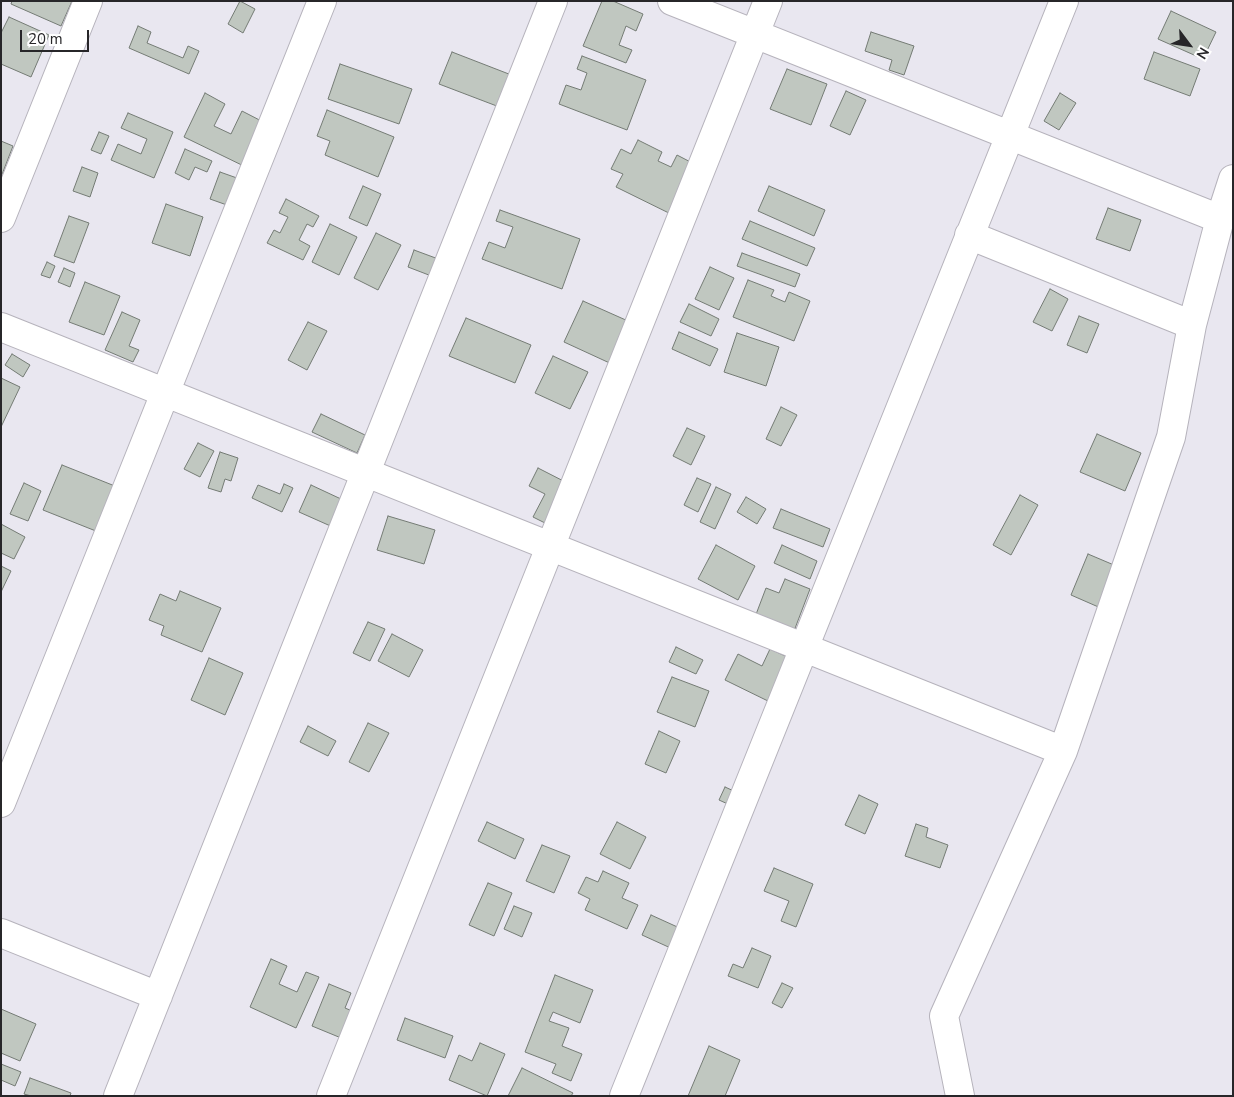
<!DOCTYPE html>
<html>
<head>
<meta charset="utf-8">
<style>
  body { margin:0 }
  #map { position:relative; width:1234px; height:1097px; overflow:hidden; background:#e9e7f0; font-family:"Nunito Sans",sans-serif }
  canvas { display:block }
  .frame { position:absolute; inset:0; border:2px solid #272629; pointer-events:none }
  .north { position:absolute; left:1164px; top:20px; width:50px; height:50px; -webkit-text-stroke:4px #fff; paint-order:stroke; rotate:121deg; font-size:14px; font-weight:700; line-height:20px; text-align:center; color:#272629 }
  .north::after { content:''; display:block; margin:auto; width:18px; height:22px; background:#272629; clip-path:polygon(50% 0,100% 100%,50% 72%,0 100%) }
  .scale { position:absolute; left:20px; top:30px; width:69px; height:22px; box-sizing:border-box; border:2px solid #272629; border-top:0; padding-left:6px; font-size:15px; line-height:18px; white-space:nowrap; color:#272629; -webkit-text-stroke:4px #fff; paint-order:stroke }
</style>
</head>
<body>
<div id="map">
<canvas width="1234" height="1097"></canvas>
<div class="frame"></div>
<div class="north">N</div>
<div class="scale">20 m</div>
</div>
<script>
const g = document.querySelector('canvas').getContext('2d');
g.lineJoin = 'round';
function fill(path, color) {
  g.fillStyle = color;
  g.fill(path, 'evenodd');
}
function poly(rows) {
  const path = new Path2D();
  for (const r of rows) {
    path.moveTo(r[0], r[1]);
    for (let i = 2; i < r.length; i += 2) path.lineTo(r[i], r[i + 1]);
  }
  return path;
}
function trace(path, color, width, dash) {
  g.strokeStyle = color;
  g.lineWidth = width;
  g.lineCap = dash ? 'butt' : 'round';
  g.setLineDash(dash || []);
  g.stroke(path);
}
const building = poly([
  [12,1,72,1,61,26,11,4,12,1],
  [240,1,255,9,243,33,228,24,240,1],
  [602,1,613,1,643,14,636,31,626,26,619,45,632,50,626,63,583,46,602,1],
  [1171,11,1216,32,1203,59,1158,39,1171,11],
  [9,17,49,35,31,77,1,64,1,33,9,17],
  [138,26,151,32,147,43,183,58,188,46,199,51,189,74,129,48,138,26],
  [871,32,914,46,904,75,889,70,892,60,865,51,871,32],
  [452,52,514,76,502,108,439,84,452,52],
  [1154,52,1200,69,1190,96,1144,79,1154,52],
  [582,56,646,80,627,130,559,104,566,85,581,90,587,73,577,69,582,56],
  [340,64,412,89,399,124,328,99,340,64],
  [787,69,827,84,811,125,770,109,787,69],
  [846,91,866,100,850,135,830,126,846,91],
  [205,93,225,104,214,126,231,134,242,111,273,127,252,170,184,137,205,93],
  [1060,93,1076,103,1059,130,1044,121,1060,93],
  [327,110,394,137,378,177,325,155,330,141,317,136,327,110],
  [128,113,173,132,154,178,111,160,118,144,141,154,147,139,121,128,128,113],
  [99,132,109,136,101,154,91,150,99,132],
  [638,140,662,152,658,161,671,167,677,155,704,169,679,218,616,187,623,174,611,169,621,149,631,154,638,140],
  [1,141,13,146,1,177,1,141],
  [185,149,212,161,207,172,195,167,189,180,175,173,185,149],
  [82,167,98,173,90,197,73,191,82,167],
  [220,172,251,183,241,210,210,199,220,172],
  [363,186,381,194,367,226,349,218,363,186],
  [769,186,825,210,814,236,758,211,769,186],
  [286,199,319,216,313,227,307,224,299,240,310,246,303,260,267,243,274,230,280,233,288,217,279,213,286,199],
  [166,204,203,217,190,256,152,243,166,204],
  [1108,208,1141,220,1130,251,1096,239,1108,208],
  [500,210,580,239,562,289,482,259,489,242,505,248,513,227,496,221,500,210],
  [69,216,89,223,74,263,54,256,69,216],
  [750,221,815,248,807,266,742,239,750,221],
  [330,224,357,237,339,275,312,262,330,224],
  [376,233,401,245,378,290,354,278,376,233],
  [414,250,441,260,434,277,408,267,414,250],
  [742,253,800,274,795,287,737,266,742,253],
  [47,262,55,266,50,278,41,275,47,262],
  [710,267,734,278,719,310,695,299,710,267],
  [64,268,75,273,70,287,58,282,64,268],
  [748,280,774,290,771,296,785,302,789,292,810,301,794,341,733,317,748,280],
  [85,282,120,296,104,335,69,322,85,282],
  [1050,289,1068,299,1052,331,1033,322,1050,289],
  [583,301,646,329,627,371,564,342,583,301],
  [689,304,719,319,711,336,680,322,689,304],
  [122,312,140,320,129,346,139,350,133,362,105,350,122,312],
  [1079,316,1099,324,1087,353,1067,345,1079,316],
  [466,318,531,345,515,383,449,356,466,318],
  [308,322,327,331,307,370,288,360,308,322],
  [679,332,718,349,710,366,672,349,679,332],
  [737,333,779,347,766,386,724,372,737,333],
  [12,354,30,365,23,377,5,365,12,354],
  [553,356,588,372,570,409,535,393,553,356],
  [1,378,20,387,1,427,1,378],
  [781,407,797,415,781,446,766,439,781,407],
  [321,414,365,435,357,453,312,432,321,414],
  [687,428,705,436,691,465,673,456,687,428],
  [1097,434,1141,453,1125,491,1080,472,1097,434],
  [198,443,214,451,200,477,184,469,198,443],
  [220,452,238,458,231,481,225,479,221,492,208,488,220,452],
  [62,465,135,494,116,539,43,510,62,465],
  [538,468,581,490,561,531,533,517,545,494,529,486,538,468],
  [697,478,711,484,698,512,684,505,697,478],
  [24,483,41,491,28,521,10,514,24,483],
  [284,484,293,488,282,512,252,498,258,485,280,494,284,484],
  [311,485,356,506,344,532,299,512,311,485],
  [716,487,731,494,715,529,700,522,716,487],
  [1020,495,1038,505,1011,555,993,545,1020,495],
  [746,497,766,509,757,524,737,512,746,497],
  [781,509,830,529,823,547,773,528,781,509],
  [388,516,435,530,424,564,377,550,388,516],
  [1,524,25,537,14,559,1,553,1,524],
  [716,545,755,566,738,600,698,579,716,545],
  [782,545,817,561,810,579,774,563,782,545],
  [1088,554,1121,568,1103,609,1071,595,1088,554],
  [1,566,11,571,1,592,1,566],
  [785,579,810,589,794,631,755,617,766,588,779,593,785,579],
  [180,591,221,608,202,652,161,635,164,626,149,620,160,594,176,601,180,591],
  [368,622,385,629,370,661,353,653,368,622],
  [392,634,423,650,409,677,378,661,392,634],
  [676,647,703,660,696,674,669,662,676,647],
  [770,649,792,659,770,702,725,680,738,654,762,666,770,649],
  [209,658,243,673,225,715,191,700,209,658],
  [672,677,709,691,695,727,657,712,672,677],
  [368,723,389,733,369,772,349,762,368,723],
  [308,726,336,741,328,756,300,742,308,726],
  [659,731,680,741,666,773,645,764,659,731],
  [725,787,736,792,730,805,719,800,725,787],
  [859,795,878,804,865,834,845,825,859,795],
  [487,822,524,839,515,859,478,841,487,822],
  [617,822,646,837,630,869,600,854,617,822],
  [916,824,928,828,926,837,948,845,940,868,905,856,916,824],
  [542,845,570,856,554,893,526,881,542,845],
  [774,868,813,884,796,927,781,921,789,901,764,891,774,868],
  [603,871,629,883,622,898,638,905,627,929,585,910,590,899,578,893,586,877,598,882,603,871],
  [488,883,512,893,494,936,469,925,488,883],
  [514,906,532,913,522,937,504,929,514,906],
  [651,915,684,930,675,950,642,935,651,915],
  [752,948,771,956,758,988,728,976,733,964,743,968,752,948],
  [271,959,287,966,279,984,297,992,306,972,319,977,296,1028,250,1007,271,959],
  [555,975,593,990,580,1023,553,1012,549,1021,569,1028,562,1046,582,1054,571,1081,552,1073,556,1064,525,1052,555,975],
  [782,983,793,988,782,1008,772,1003,782,983],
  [329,984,351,993,345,1008,357,1013,346,1040,312,1026,329,984],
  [1,1009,36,1024,20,1061,1,1053,1,1009],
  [405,1018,453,1036,445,1058,397,1040,405,1018],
  [480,1043,505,1054,487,1096,449,1080,459,1055,472,1061,480,1043],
  [709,1046,740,1060,725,1096,688,1096,709,1046],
  [1,1064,21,1072,15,1086,1,1080,1,1064],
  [522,1068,573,1093,571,1096,508,1096,522,1068],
  [30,1078,71,1093,70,1096,31,1096,24,1094,30,1078]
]);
fill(building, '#c0c7c0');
trace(building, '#747b74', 1);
const minor = poly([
  [672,1,1220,219],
  [1,218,88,1],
  [969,235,1192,325],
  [1,327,1063,751],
  [1,803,322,1],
  [1,933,158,996],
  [118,1096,553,1],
  [331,1096,768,1],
  [624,1096,1064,1],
  [960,1096,944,1016,1063,751,1171,437,1192,325,1220,219,1233,179]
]);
trace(minor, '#b6b3bc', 30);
trace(minor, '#fff', 28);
</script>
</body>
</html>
